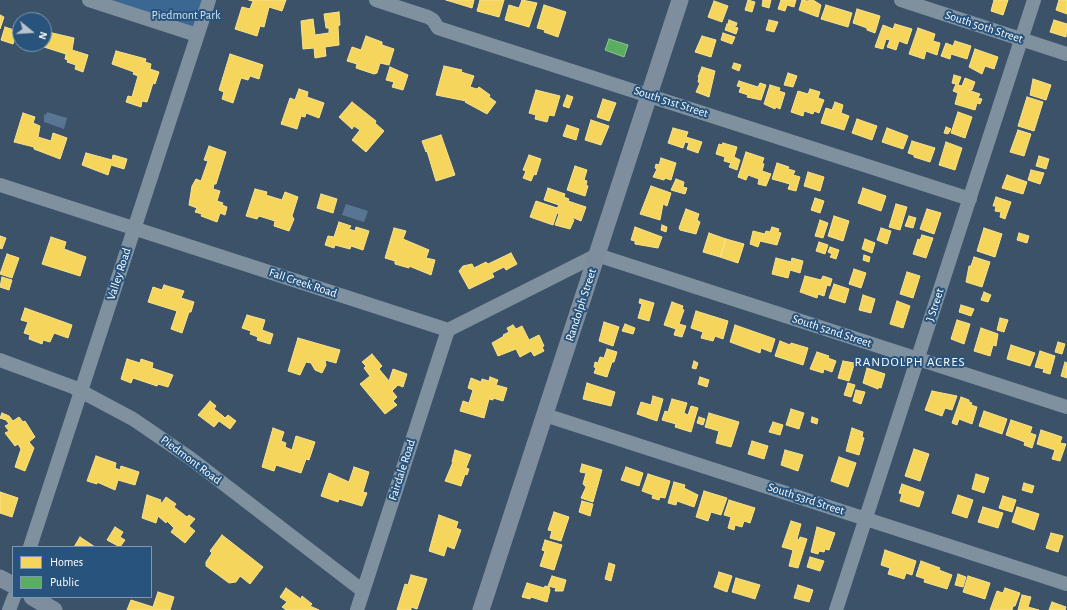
<!DOCTYPE html>
<html>
<head>
<meta charset="utf-8">
<style>
  body { margin:0 }
  #map { position:relative; width:1067px; height:610px; overflow:hidden; background:#3b5268; font-family:"Alegreya Sans",sans-serif }
  canvas { display:block }
  .legend { position:absolute; left:12px; top:546px; width:140px; height:52px; box-sizing:border-box; background:#27537c; border:1px solid #7d98b0; margin:0; padding:5px 7px; list-style:none; font-size:12px; color:#fff }
  .legend li { display:flex; align-items:center; gap:8px; height:20px }
  .legend b { width:20px; border:1px solid #7d98b0 }
  .north { position:absolute; left:12px; top:12px; width:40px; height:40px; box-sizing:border-box; background:#27537c; border:1px solid #7d98b0; border-radius:50%; rotate:108deg; font-size:11px; font-weight:700; line-height:16px; text-align:center; color:#fff }
  .north::after { content:''; display:block; margin:auto; width:14px; height:18px; background:#bac2ca; clip-path:polygon(50% 0,100% 100%,50% 72%,0 100%) }
</style>
</head>
<body>
<div id="map">
<canvas width="1067" height="610"></canvas>
<ul class="legend">
<li><b style="height:11px;background:#f6d55c"></b>Homes</li>
<li><b style="height:11px;background:#5aae61"></b>Public</li>
</ul>
<div class="north">N</div>
</div>
<script>
const g = document.querySelector('canvas').getContext('2d');
g.lineJoin = 'round';
function fill(path, color) {
  g.fillStyle = color;
  g.fill(path, 'evenodd');
}
function poly(rows) {
  const path = new Path2D();
  for (const r of rows) {
    path.moveTo(r[0], r[1]);
    for (let i = 2; i < r.length; i += 2) path.lineTo(r[i], r[i + 1]);
  }
  return path;
}
function trace(path, color, width, dash) {
  g.strokeStyle = color;
  g.lineWidth = width;
  g.lineCap = dash ? 'butt' : 'round';
  g.setLineDash(dash || []);
  g.stroke(path);
}
function drawText(font, color, halo, rows, align = 'center') {
  g.font = font + ' "Alegreya Sans",sans-serif';
  g.lineWidth = 4;
  g.setLineDash([]);
  g.textBaseline = 'middle';
  g.strokeStyle = halo;
  g.fillStyle = color;
  for (const [text, x, y, turn = 0] of rows) {
    g.save();
    g.translate(x, y);
    g.rotate((+turn || 0) * Math.PI / 180);
    g.textAlign = isNaN(turn) ? turn : align;
    if (halo) g.strokeText(text, 0, 0);
    g.fillText(text, 0, 0);
    g.restore();
  }
}
fill(poly([
  [89,0,209,0,197,35]
]), '#3b6892');
fill(poly([
  [47,112,67,118,64,129,44,122,44,114,46,115],
  [346,204,368,211,364,222,342,215]
]), '#587693');
const homes = poly([
  [249,0,286,0,282,11,269,7,264,27,260,26,257,36,235,29,242,7,250,9,253,1,249,0],
  [446,0,474,0,472,8,446,0],
  [480,0,504,0,499,17,477,11,480,0],
  [522,0,537,3,529,27,505,20,509,5,519,8,522,0],
  [748,0,755,2,752,12,745,10,748,0],
  [763,0,771,0,769,8,762,6,763,0],
  [781,0,796,0,794,7,787,5,785,11,778,9,781,0],
  [802,0,807,1,813,0,821,5,818,17,799,10,802,0],
  [994,0,1008,0,1003,15,991,11,994,0],
  [1059,0,1067,0,1067,14,1056,10,1059,0],
  [714,1,728,6,722,22,708,17,714,1],
  [544,5,566,12,558,37,544,32,545,30,537,28,544,5],
  [826,5,852,13,848,27,821,19,826,5],
  [857,9,880,16,875,33,867,30,867,28,853,23,857,9],
  [339,12,340,25,338,26,339,45,325,47,326,56,315,58,314,48,303,49,301,21,313,19,315,35,329,33,329,28,326,28,324,14,339,12],
  [0,15,4,17,0,29,0,15],
  [729,20,737,23,736,26,728,24,729,20],
  [769,20,778,22,774,32,766,30,769,20],
  [1054,20,1067,24,1066,37,1050,32,1054,20],
  [727,24,738,28,736,34,725,30,727,24],
  [895,24,912,29,907,44,899,41,896,50,887,47,890,40,886,39,883,49,875,47,883,25,893,29,895,24],
  [5,27,17,31,13,44,1,40,5,27],
  [918,28,935,34,933,41,940,43,937,55,926,51,924,59,909,54,918,28],
  [48,32,74,38,72,50,88,55,83,72,75,69,76,65,67,62,68,60,65,59,66,54,44,47,48,32],
  [723,33,735,37,732,44,721,40,723,33],
  [366,36,382,42,382,45,394,49,389,65,380,63,377,73,374,74,356,68,357,64,347,61,352,47,361,50,366,36],
  [702,36,716,40,711,57,695,52,702,36],
  [955,41,971,46,967,59,951,54,950,59,941,56,946,43,953,46,955,41],
  [975,49,998,57,994,69,985,66,982,74,969,67,975,49],
  [116,51,146,59,145,62,151,64,150,69,159,72,155,84,153,83,147,102,142,101,141,107,126,102,128,96,132,97,138,76,133,74,134,72,112,64,116,51],
  [230,54,263,65,259,79,250,76,248,80,241,78,233,103,222,99,224,92,219,90,230,54],
  [734,63,741,65,739,71,732,68,734,63],
  [444,66,462,70,461,72,474,76,470,87,477,89,479,87,490,95,489,97,496,102,487,114,465,102,466,101,436,95,444,66],
  [390,67,408,75,403,90,392,87,394,82,386,80,390,67],
  [702,67,715,71,709,97,696,92,700,83,698,82,699,77,698,77,702,67],
  [788,73,797,76,793,87,784,85,788,73],
  [954,75,961,77,958,85,962,86,965,78,975,82,972,90,968,90,980,94,978,98,982,99,980,104,977,103,975,110,955,104,958,93,953,91,956,84,952,83,954,75],
  [1033,79,1051,85,1046,100,1030,95,1033,79],
  [739,81,758,87,760,83,766,85,761,100,747,97,748,95,739,92,741,87,737,86,739,81],
  [770,85,780,88,779,91,785,93,780,109,776,107,775,109,764,104,770,85],
  [299,89,308,92,307,97,324,103,319,118,306,113,305,117,301,116,297,129,281,124,290,98,295,100,299,89],
  [810,89,820,92,818,98,824,100,819,113,814,111,813,114,804,111,803,116,791,112,798,91,808,94,810,89],
  [536,90,560,96,554,116,549,115,547,122,535,119,536,115,529,113,536,90],
  [567,95,573,97,569,108,563,106,567,95],
  [1027,97,1043,102,1034,131,1018,126,1027,97],
  [603,99,616,103,609,121,597,117,603,99],
  [352,102,376,121,375,123,384,131,366,152,352,140,360,130,354,126,352,129,339,117,352,102],
  [835,102,843,105,841,113,849,116,844,130,821,123,826,108,832,110,835,102],
  [958,112,972,117,965,138,951,133,958,112],
  [23,113,35,117,33,123,40,126,38,137,51,141,53,133,67,138,60,159,34,149,34,147,14,142,23,113],
  [857,119,877,126,872,140,852,133,857,119],
  [591,120,609,126,601,145,585,140,591,120],
  [567,125,579,129,576,140,563,136,567,125],
  [946,127,951,129,948,134,944,133,946,127],
  [673,128,688,132,686,137,702,142,698,153,687,149,689,143,685,142,683,148,668,143,673,128],
  [887,128,908,136,903,149,882,142,887,128],
  [1018,130,1031,134,1024,156,1010,152,1018,130],
  [441,135,455,175,436,181,427,151,426,152,422,141,441,135],
  [912,141,935,148,930,162,914,157,914,155,908,153,912,141],
  [946,142,962,148,955,170,939,165,946,142],
  [723,143,737,147,734,157,740,160,737,170,729,167,731,163,724,161,725,157,716,154,719,144,722,145,723,143],
  [209,146,226,152,216,184,214,184,213,189,220,191,217,201,223,203,222,205,227,207,225,215,220,213,217,222,201,216,202,214,195,212,197,208,189,205,192,186,196,179,201,181,208,161,204,160,209,146],
  [746,152,764,158,762,163,764,164,762,171,771,174,766,186,758,184,759,179,748,175,746,180,738,177,746,152],
  [86,153,112,160,113,155,127,159,124,169,111,165,108,175,82,165,86,153],
  [529,155,541,159,536,175,534,174,531,181,523,178,526,171,523,170,529,155],
  [1039,156,1049,159,1046,169,1036,166,1039,156],
  [661,158,676,163,671,180,665,178,664,180,653,177,657,169,655,168,656,164,659,165,661,158],
  [777,163,789,167,788,169,795,171,793,175,800,177,796,191,788,189,790,184,772,179,777,163],
  [575,166,587,170,584,180,587,181,586,185,588,186,585,196,567,190,575,166],
  [1031,170,1044,173,1040,184,1028,180,1031,170],
  [808,172,824,177,820,191,804,186,808,172],
  [1007,175,1027,182,1023,194,1002,188,1007,175],
  [676,179,684,182,683,187,687,188,685,194,671,190,676,179],
  [651,186,671,193,667,206,663,204,660,220,640,214,651,186],
  [548,188,565,194,564,197,569,199,568,201,586,207,581,221,572,217,574,220,570,229,555,225,559,214,557,213,553,225,530,217,536,201,557,208,559,205,544,200,548,188],
  [863,188,886,196,881,211,858,203,863,188],
  [255,189,267,192,266,195,282,200,285,192,298,197,292,216,294,219,289,231,274,226,275,221,259,216,257,219,246,216,255,189],
  [321,194,337,199,333,213,317,208,321,194],
  [996,197,1011,202,1005,219,1000,217,1001,212,995,211,996,206,993,206,996,197],
  [815,198,824,201,820,213,811,210,815,198],
  [896,204,907,207,900,230,889,227,896,204],
  [686,209,699,214,697,220,700,222,696,234,680,230,679,228,686,209],
  [927,209,941,213,934,234,920,229,927,209],
  [834,216,849,221,843,241,828,236,834,216],
  [909,216,916,218,913,228,905,226,909,216],
  [820,220,828,223,823,238,815,236,820,220],
  [339,222,351,226,349,229,355,231,356,227,369,231,363,250,351,246,350,249,335,245,334,248,325,245,328,236,334,237,339,222],
  [662,225,667,227,666,232,661,230,662,225],
  [635,227,662,237,658,248,635,244,635,241,631,240,635,227],
  [772,227,779,229,778,232,781,233,777,245,760,241,758,247,750,244,753,231,765,234,766,231,770,232,772,227],
  [394,228,406,231,403,239,429,250,426,258,435,260,431,275,409,266,409,268,395,264,395,261,385,258,394,228],
  [881,228,891,231,887,244,877,240,881,228],
  [984,228,1002,234,995,257,977,251,984,228],
  [709,233,726,239,720,257,703,252,709,233],
  [1019,233,1029,236,1027,243,1017,240,1019,233],
  [922,235,933,238,926,258,913,254,918,239,920,240,922,235],
  [0,236,6,238,2,249,0,248,0,236],
  [51,237,66,242,64,249,86,257,80,276,42,264,51,237],
  [726,239,744,244,738,263,720,257,726,239],
  [865,239,875,243,872,253,862,249,865,239],
  [819,242,828,245,825,254,816,251,819,242],
  [830,247,839,250,836,259,830,257,832,254,828,252,830,247],
  [511,253,517,264,506,270,504,267,492,273,494,277,469,289,459,271,463,266,472,264,474,268,486,262,488,264,511,253],
  [7,254,19,258,12,278,0,274,7,254],
  [864,255,870,257,869,262,863,260,864,255],
  [974,257,990,262,982,287,966,282,969,266,971,266,974,257],
  [776,258,791,262,792,258,803,261,800,273,790,270,788,278,772,274,776,258],
  [854,269,866,273,861,288,849,284,854,269],
  [907,272,920,276,913,298,900,294,907,272],
  [805,276,821,280,823,276,832,279,830,286,827,285,824,296,818,294,817,298,800,292,805,276],
  [2,277,12,280,9,290,0,287,2,277],
  [834,284,849,289,845,303,829,298,834,284],
  [164,285,184,291,181,298,194,302,191,312,189,312,182,333,171,329,177,311,148,302,153,287,162,290,164,285],
  [984,292,991,295,988,302,981,300,984,292],
  [863,295,875,299,871,313,859,310,863,295],
  [640,299,654,303,649,321,638,318,642,304,639,303,640,299],
  [897,301,910,306,903,328,890,324,897,301],
  [672,302,683,306,682,309,684,310,679,324,686,326,682,337,674,335,676,329,664,325,672,302],
  [961,305,974,309,971,316,959,312,961,305],
  [25,308,72,325,68,338,54,333,50,342,43,340,42,344,29,339,30,335,24,333,28,322,21,320,25,308],
  [696,311,728,321,723,339,715,336,713,341,701,338,703,332,691,328,696,311],
  [247,315,265,320,262,330,273,334,270,344,257,340,258,337,250,334,251,331,242,328,247,315],
  [1000,318,1008,320,1004,332,997,330,1000,318],
  [957,320,970,324,964,344,951,339,957,320],
  [604,322,619,327,613,346,599,341,604,322],
  [625,324,635,328,633,334,622,331,625,324],
  [513,325,516,329,522,326,529,340,539,335,544,346,542,347,544,351,534,356,531,351,520,357,516,349,498,356,492,343,504,336,503,335,509,332,507,328,513,325],
  [735,325,775,339,771,352,761,348,760,353,730,342,735,325],
  [981,328,998,334,996,346,993,345,990,356,974,351,981,328],
  [298,338,340,350,336,363,325,360,326,365,322,373,315,370,311,363,306,362,300,375,288,371,298,338],
  [780,341,790,345,791,343,808,348,803,365,775,356,780,341],
  [1058,342,1065,344,1062,354,1055,352,1058,342],
  [1011,345,1035,353,1030,366,1007,359,1011,345],
  [607,349,617,352,614,362,612,362,607,377,594,373,596,368,594,367,595,362,598,363,600,357,604,358,607,349],
  [1040,351,1055,356,1050,374,1043,372,1044,369,1035,367,1040,351],
  [817,352,829,356,828,358,836,361,832,372,824,369,823,373,810,369,817,352],
  [372,354,382,366,379,369,389,381,393,369,407,374,403,387,398,385,392,391,397,397,393,401,397,405,385,414,360,384,370,376,364,368,366,366,362,362,372,354],
  [127,359,140,363,141,359,153,363,152,368,173,375,168,387,158,384,157,386,133,378,131,383,121,379,127,359],
  [694,361,698,363,696,369,692,368,694,361],
  [843,361,854,363,854,365,849,381,838,378,843,361],
  [1065,362,1067,363,1067,378,1061,376,1065,362],
  [867,368,885,374,881,388,879,387,878,389,863,383,867,368],
  [490,377,498,380,496,385,507,388,503,401,493,398,493,400,489,399,484,418,460,411,463,401,469,403,473,390,468,388,471,378,481,382,482,379,489,381,490,377],
  [700,377,709,380,707,387,698,384,700,377],
  [587,383,615,392,611,406,583,399,587,383],
  [848,383,855,385,851,397,844,395,848,383],
  [856,390,865,392,861,404,853,401,856,390],
  [932,391,957,396,952,410,945,408,942,416,925,410,932,391],
  [653,396,663,399,657,421,637,414,641,402,651,405,653,396],
  [961,397,969,400,969,402,972,403,971,405,977,407,972,424,959,419,957,425,952,423,961,397],
  [672,399,687,403,684,413,688,415,691,406,698,408,691,432,675,427,676,424,662,420,665,411,668,412,672,399],
  [210,401,216,406,214,409,223,416,225,418,228,415,236,421,230,429,219,421,214,427,198,415,210,401],
  [791,409,804,413,799,429,786,425,791,409],
  [984,411,1007,419,1002,434,979,426,984,411],
  [2,413,9,416,13,421,19,417,23,422,25,421,35,437,29,442,34,448,25,471,15,467,21,449,18,444,15,446,5,433,9,431,5,426,9,424,6,420,0,418,2,413],
  [709,413,739,422,731,447,716,443,719,431,705,427,709,413],
  [699,417,705,419,703,425,697,423,699,417],
  [812,417,818,419,817,424,811,422,812,417],
  [1011,420,1032,427,1030,433,1036,435,1032,448,1024,445,1025,442,1006,435,1011,420],
  [773,422,783,425,780,435,769,432,773,422],
  [273,428,284,432,281,441,286,443,285,447,292,450,296,436,315,442,309,460,306,459,301,473,276,465,274,471,262,467,273,428],
  [852,428,863,432,862,437,864,438,859,455,846,451,852,428],
  [1041,430,1062,437,1060,443,1066,444,1060,461,1052,459,1055,450,1037,444,1041,430],
  [752,441,768,446,764,459,748,454,752,441],
  [914,449,929,454,920,481,905,476,914,449],
  [455,450,471,455,466,468,469,469,467,475,465,474,461,486,445,481,453,462,452,462,455,450],
  [785,450,803,455,798,471,781,465,785,450],
  [96,456,116,463,115,468,120,470,121,466,139,472,135,485,118,480,115,490,97,482,97,484,87,481,96,456],
  [839,457,856,463,848,487,831,481,839,457],
  [582,464,602,470,593,502,581,498,586,487,583,484,586,473,580,472,582,464],
  [354,467,369,472,363,492,367,493,362,506,339,499,338,502,321,496,329,473,349,482,354,467],
  [626,467,643,473,639,486,621,480,626,467],
  [648,474,670,481,665,498,660,497,659,500,652,498,653,495,642,491,648,474],
  [976,474,989,478,984,493,972,489,976,474],
  [674,482,685,485,684,488,698,495,694,507,677,501,676,505,668,503,674,482],
  [1024,483,1034,486,1032,493,1022,490,1024,483],
  [902,484,924,492,919,507,900,501,902,494,899,493,902,484],
  [704,491,727,498,721,515,711,512,708,521,696,517,704,491],
  [0,492,18,498,12,517,0,513,0,492],
  [147,495,161,500,160,502,162,503,166,497,176,504,174,507,187,517,189,515,195,519,189,526,195,531,185,543,171,532,174,528,167,521,166,523,158,516,156,523,142,518,147,495],
  [958,495,973,500,967,518,952,513,958,495],
  [1003,496,1016,500,1012,512,999,508,1003,496],
  [729,500,755,508,750,523,744,521,742,527,735,525,734,530,728,528,731,517,724,515,729,500],
  [582,501,593,504,590,516,579,512,582,501],
  [983,507,1003,513,998,528,978,522,983,507],
  [1017,507,1039,514,1034,530,1012,522,1017,507],
  [554,512,569,517,561,541,550,538,552,531,548,530,554,512],
  [439,515,458,522,456,528,461,530,454,549,447,546,444,556,429,551,439,515],
  [791,521,801,524,797,539,799,540,800,537,807,539,798,568,789,566,793,550,782,547,791,521],
  [115,527,123,532,120,537,125,540,120,547,107,540,115,527],
  [817,527,835,533,829,550,825,549,824,552,819,551,818,554,811,552,817,527],
  [1051,533,1063,536,1058,552,1046,548,1051,533],
  [222,535,263,567,250,584,240,576,236,582,229,583,206,566,206,562,212,553,210,551,222,535],
  [80,537,95,547,74,547,80,537],
  [545,540,562,545,554,570,540,566,545,551,542,550,545,540],
  [885,550,916,561,912,575,906,573,904,579,888,574,890,568,881,565,885,550],
  [810,557,824,561,820,571,807,567,810,557],
  [921,561,940,568,939,570,952,575,947,589,924,582,925,579,916,576,921,561],
  [609,563,615,565,611,581,605,579,609,563],
  [719,572,732,576,727,592,714,587,719,572],
  [958,574,966,577,963,587,955,585,958,574],
  [411,575,427,579,417,609,411,607,411,610,397,610,405,584,408,585,411,575],
  [552,576,566,580,563,591,555,591,556,588,548,586,552,576],
  [968,576,990,583,985,599,963,592,968,576],
  [736,578,760,585,755,599,732,592,736,578],
  [527,583,544,588,545,586,549,587,550,590,547,602,531,597,530,599,522,597,527,583],
  [798,585,813,590,809,602,794,598,798,585],
  [286,588,301,599,302,596,312,604,310,606,319,610,286,610,282,607,287,602,280,597,286,588],
  [1005,588,1020,593,1015,606,1013,606,1012,610,990,610,997,591,1003,593,1005,588],
  [158,592,174,597,170,610,127,610,131,600,153,607,158,592],
  [1022,595,1031,597,1028,607,1039,610,1018,610,1022,595],
  [1052,602,1066,607,1065,610,1049,610,1052,602]
]);
fill(homes, '#f6d55c');
trace(homes, '#f9e28d', 1);
const public = poly([
  [609,39,628,45,624,57,605,50,609,39]
]);
fill(public, '#5aae61');
trace(public, '#8cc690', 1);
trace(poly([
  [89,0,197,35],
  [376,0,428,17,433,20,438,28,970,199],
  [901,0,1067,54],
  [0,185,448,330,597,255,1067,407],
  [0,360,73,387,133,419,190,458,363,591],
  [545,415,1067,584],
  [30,547,209,0],
  [9,610,14,597],
  [357,610,448,330],
  [836,610,1034,0]
]), '#7f909f', 14);
trace(poly([
  [0,578,13,585],
  [32,597,54,610],
  [481,610,680,0]
]), '#7e8e9e', 17);
drawText('12px', '#cee2f3', '#27537c', [
  ["Piedmont Park",186,15]
]);
drawText('12px', '#fff', '#27537c', [
  ["South 50th Street",984,27,18],
  ["South 51st Street",671,102,18],
  ["Valley Road",119,274,-72],
  ["Fall Creek Road",303,283,18],
  ["Randolph Street",581,305,-72],
  ["J Street",935,305,-72],
  ["South 52nd Street",832,331,18],
  ["Piedmont Road",191,460,37],
  ["Fairdale Road",402,470,-72],
  ["South 53rd Street",806,499,18]
]);
g.letterSpacing = '1px';
drawText('13px', '#fff', '#27537c', [
  ["RANDOLPH ACRES",910,362]
]);
g.letterSpacing = '0px';
</script>
</body>
</html>
